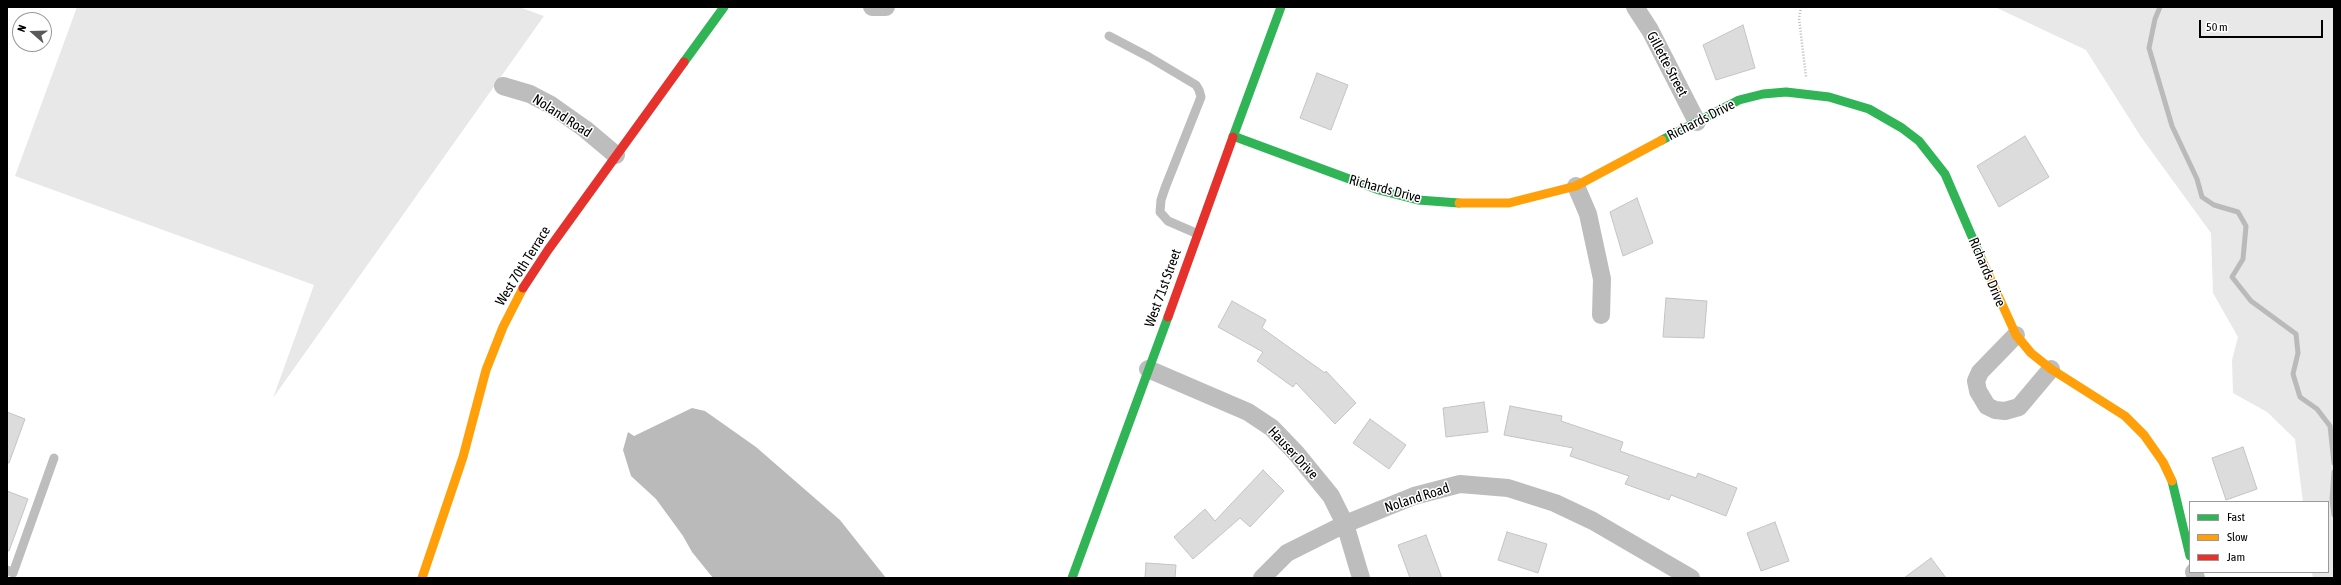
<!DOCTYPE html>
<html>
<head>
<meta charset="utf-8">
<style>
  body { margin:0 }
  #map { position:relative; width:2341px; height:585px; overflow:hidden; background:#fff; font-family:"Asap Condensed",sans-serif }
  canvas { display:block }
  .frame { position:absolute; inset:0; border:8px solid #000; pointer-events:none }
  .legend { position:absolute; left:2189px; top:501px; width:140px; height:72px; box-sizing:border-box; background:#fff; border:1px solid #999; margin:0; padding:5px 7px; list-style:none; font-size:12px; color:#000 }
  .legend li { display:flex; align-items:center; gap:8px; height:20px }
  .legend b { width:20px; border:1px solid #999 }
  .north { position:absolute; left:12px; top:12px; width:40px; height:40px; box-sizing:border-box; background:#fff; border:1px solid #999; border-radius:50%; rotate:290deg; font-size:11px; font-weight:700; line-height:16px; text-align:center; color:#000 }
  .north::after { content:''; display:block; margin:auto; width:14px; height:18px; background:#595959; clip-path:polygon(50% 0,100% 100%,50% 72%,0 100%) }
  .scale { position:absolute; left:2199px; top:20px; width:124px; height:18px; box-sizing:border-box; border:2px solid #000; border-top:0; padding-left:5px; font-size:12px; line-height:14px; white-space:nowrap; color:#000; -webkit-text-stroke:3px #fff; paint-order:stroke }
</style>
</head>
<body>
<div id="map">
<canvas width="2341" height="585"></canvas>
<div class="frame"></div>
<ul class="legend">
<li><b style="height:5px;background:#30b455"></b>Fast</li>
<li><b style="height:5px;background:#ff9f0a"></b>Slow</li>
<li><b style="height:5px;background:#e5322d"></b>Jam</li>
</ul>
<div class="north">N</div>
<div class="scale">50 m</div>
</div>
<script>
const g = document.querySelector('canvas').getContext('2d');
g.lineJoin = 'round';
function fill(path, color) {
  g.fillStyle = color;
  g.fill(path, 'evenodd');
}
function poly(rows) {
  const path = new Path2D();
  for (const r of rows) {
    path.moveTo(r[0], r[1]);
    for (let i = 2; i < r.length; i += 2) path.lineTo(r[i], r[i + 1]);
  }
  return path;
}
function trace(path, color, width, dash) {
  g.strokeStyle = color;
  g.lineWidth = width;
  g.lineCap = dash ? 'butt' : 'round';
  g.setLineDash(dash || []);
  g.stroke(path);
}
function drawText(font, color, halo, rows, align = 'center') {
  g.font = font + ' "Asap Condensed",sans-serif';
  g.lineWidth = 3;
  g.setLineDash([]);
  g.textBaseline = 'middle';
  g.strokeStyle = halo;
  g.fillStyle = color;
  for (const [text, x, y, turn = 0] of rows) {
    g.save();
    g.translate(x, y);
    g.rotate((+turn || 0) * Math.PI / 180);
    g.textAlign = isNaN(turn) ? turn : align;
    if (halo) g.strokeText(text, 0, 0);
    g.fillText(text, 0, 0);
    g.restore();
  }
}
fill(poly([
  [77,7,519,7,544,16,273,398,314,285,15,176],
  [1995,7,2334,7,2334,578,2313,578,2312,572,2328,572,2328,502,2303,502,2295,439,2267,412,2233,393,2232,360,2238,337,2213,293,2211,233,2141,137,2086,50]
]), '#e8e8e8');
fill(poly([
  [692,408,705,411,756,447,840,520,886,578,713,578,692,552,683,536,656,499,631,476,623,450,628,432,634,436]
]), '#bababa');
trace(poly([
  [2160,7,2155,19,2149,48,2172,126,2197,179,2202,197,2214,205,2238,212,2246,226,2243,259,2232,277,2251,301,2296,334,2298,353,2293,374,2300,397,2317,409,2330,426,2334,463],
  [2334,472,2332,500,2334,515]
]), '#bababa', 5);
const building = poly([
  [1743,25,1755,68,1716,80,1703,45,1743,25],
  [1317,73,1348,85,1331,130,1300,118,1317,73],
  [2025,136,2049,177,1999,207,1977,166,2025,136],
  [1637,198,1653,243,1623,256,1610,212,1637,198],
  [1666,298,1707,301,1704,338,1663,337,1666,298],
  [1232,301,1266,320,1262,328,1325,373,1326,371,1356,403,1335,424,1296,383,1293,387,1257,361,1263,352,1218,327,1232,301],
  [1484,402,1488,432,1446,437,1443,408,1484,402],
  [1510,406,1562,416,1561,421,1623,442,1620,451,1696,478,1698,473,1737,488,1726,516,1671,495,1669,500,1625,484,1629,476,1570,456,1573,448,1504,435,1510,406],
  [7,412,25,419,9,463,7,463,7,412],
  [1370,419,1406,445,1389,469,1353,443,1370,419],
  [2243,447,2257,489,2226,500,2212,458,2243,447],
  [1263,470,1284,491,1250,527,1240,518,1193,559,1174,537,1205,509,1215,521,1263,470],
  [7,491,28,499,9,551,7,551,7,491],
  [1775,522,1789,561,1761,571,1747,533,1775,522],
  [1507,532,1547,544,1538,573,1498,560,1507,532],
  [1426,535,1442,578,1410,578,1398,545,1426,535],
  [1931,558,1946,578,1904,578,1931,558],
  [1146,563,1176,565,1175,578,1145,578,1146,563]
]);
fill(building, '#dcdcdc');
trace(building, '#c4c4c4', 1);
trace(poly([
  [1801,7,1799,18,1806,77]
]), '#b8b8b8', 2.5, [1, 2]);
trace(poly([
  [1109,36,1149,57,1196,85,1199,90,1201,97,1165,188,1161,200,1160,212,1168,221,1198,234],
  [7,570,13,573,54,458]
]), '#bdbdbd', 9);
trace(poly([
  [872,7,886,7],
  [1635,7,1650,30,1697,122],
  [503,86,530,94,551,105,585,129,616,155],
  [1576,186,1588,214,1602,279,1601,315],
  [2016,335,1980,372,1976,381,1978,391,1987,406,1995,410,2005,411,2019,407,2051,369],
  [1148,369,1248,412,1272,428,1296,453,1331,496,1345,524,1361,578],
  [2194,572,2196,578],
  [1262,578,1287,553,1345,524,1414,496,1460,484,1508,488,1555,503,1593,521,1691,578]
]), '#bdbdbd', 18);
trace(poly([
  [684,62,724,7],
  [1233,136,1379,190,1418,200,1459,203],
  [1233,137,1281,7],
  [1662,140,1739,100,1763,94,1786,92,1829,97,1869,109,1902,128,1919,141,1945,174,1982,260],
  [2172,481,2190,556],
  [1072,578,1168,317]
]), '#30b455', 9);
trace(poly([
  [1459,203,1509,203,1576,186,1662,140],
  [1982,260,2016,335,2031,353,2051,369,2125,416,2144,435,2163,462,2172,481],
  [422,578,463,457,486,370,503,327,523,288]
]), '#ff9f0a', 9);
trace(poly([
  [523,288,548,250,684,62],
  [1168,317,1233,137]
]), '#e5322d', 9);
drawText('14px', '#000', '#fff', [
  ["Gillette Street",1667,64,62],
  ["Noland Road",562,116,33],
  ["Richards Drive",1701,120,-27],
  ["Richards Drive",1385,189,15],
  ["West 70th Terrace",523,266,-58],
  ["Richards Drive",1987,272,67],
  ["West 71st Street",1163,288,-70],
  ["Hauser Drive",1293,453,47],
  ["Noland Road",1417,498,-18]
]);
</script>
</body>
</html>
